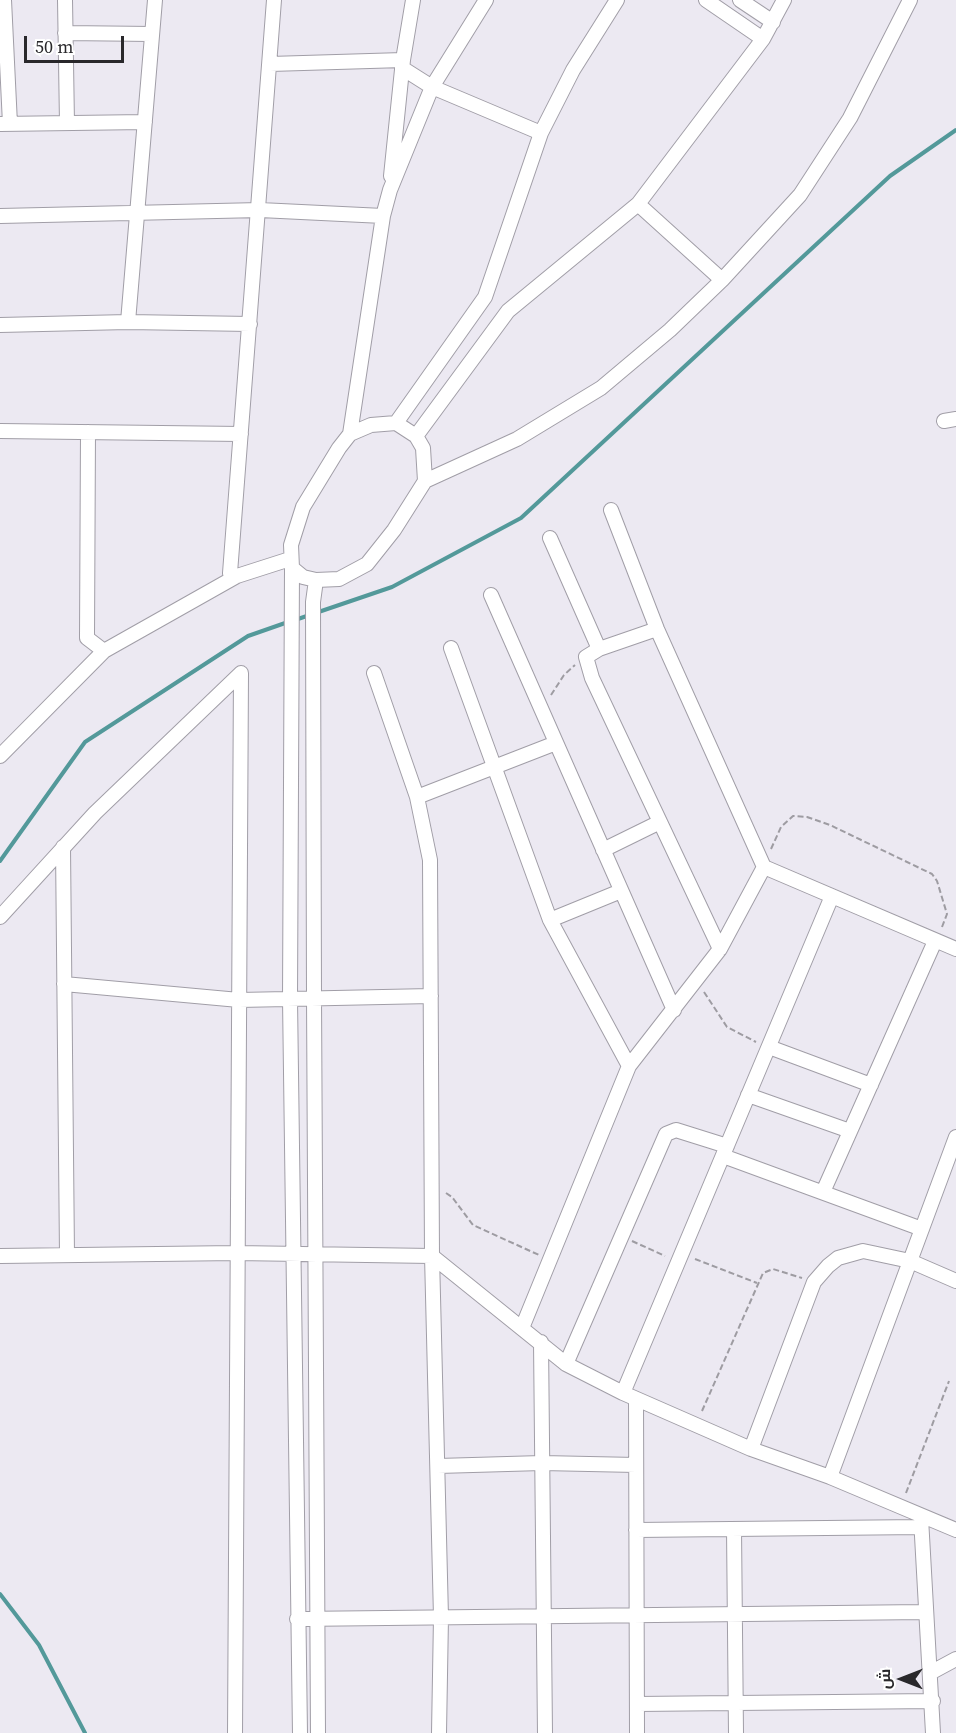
<!DOCTYPE html>
<html>
<head>
<meta charset="utf-8">
<style>
  body { margin:0 }
  #map { position:relative; width:956px; height:1733px; overflow:hidden; background:#ece9f2; font-family:"Source Serif 4",Cairo,serif }
  canvas { display:block }
  .north { position:absolute; left:872px; top:1649px; width:60px; height:60px; -webkit-text-stroke:4px #fff; paint-order:stroke; rotate:270deg; font-size:16px; font-weight:700; line-height:24px; text-align:center; color:#29282b }
  .north::after { content:''; display:block; margin:auto; width:21px; height:27px; background:#29282b; clip-path:polygon(50% 0,100% 100%,50% 72%,0 100%) }
  .scale { position:absolute; left:24px; top:36px; width:100px; height:27px; box-sizing:border-box; border:3px solid #29282b; border-top:0; padding-left:8px; font-size:18px; line-height:21px; white-space:nowrap; color:#29282b; -webkit-text-stroke:4px #fff; paint-order:stroke }
</style>
</head>
<body>
<div id="map">
<canvas width="956" height="1733"></canvas>
<div class="north">ش</div>
<div class="scale">50 m</div>
</div>
<script>
const g = document.querySelector('canvas').getContext('2d');
g.lineJoin = 'round';
function poly(rows) {
  const path = new Path2D();
  for (const r of rows) {
    path.moveTo(r[0], r[1]);
    for (let i = 2; i < r.length; i += 2) path.lineTo(r[i], r[i + 1]);
  }
  return path;
}
function trace(path, color, width, dash) {
  g.strokeStyle = color;
  g.lineWidth = width;
  g.lineCap = dash ? 'butt' : 'round';
  g.setLineDash(dash || []);
  g.stroke(path);
}
trace(poly([
  [295,620,392,587,521,518,890,176,956,130],
  [0,861,85,742,248,636,288,622],
  [0,1594,39,1645,85,1733]
]), '#53999a', 4);
const minor = poly([
  [4,0,10,124],
  [65,0,67,123],
  [274,0,230,573,237,576,290,559],
  [706,0,763,39],
  [740,0,773,22],
  [65,33,152,34],
  [270,64,403,60],
  [402,68,432,87,541,133],
  [0,124,145,122],
  [391,176,403,60,413,0],
  [638,204,722,280],
  [0,216,260,210,383,216],
  [128,322,155,0],
  [0,325,128,322,250,324],
  [944,421,956,419],
  [396,423,485,297,541,133,573,70,617,0],
  [396,423,416,436,423,448,425,481,394,530,367,564,339,579,316,580,303,577,292,568,291,545,303,507,339,448,350,434,371,425,396,423],
  [0,431,241,434],
  [88,432,87,638,104,651],
  [350,434,383,216,390,190,432,87,486,0],
  [416,436,508,311,638,204,763,39,784,0],
  [425,481,517,439,601,388,670,330,722,280,800,195,850,118,910,0],
  [611,510,657,629,764,867,956,949],
  [550,538,599,649],
  [292,568,290,999,300,1733],
  [316,580,313,602,314,998,318,1733],
  [491,595,674,1010],
  [657,629,599,649,586,657,592,678,720,949],
  [451,648,550,920,629,1066],
  [374,673,417,797,430,860,432,1256,441,1617,439,1733],
  [0,756,104,651,237,576],
  [417,797,556,743],
  [63,847,67,1255],
  [603,850,660,822],
  [0,917,95,813,241,673],
  [550,920,621,891],
  [64,984,239,1000,431,996],
  [769,1047,871,1085],
  [748,1095,850,1131],
  [723,1156,922,1229],
  [823,1192,935,941],
  [0,1256,236,1253,432,1256,566,1364,623,1393,751,1449,830,1477,956,1530],
  [522,1328,629,1066,720,949,764,867],
  [541,1342,545,1733],
  [566,1364,666,1134,676,1130,727,1146],
  [623,1393,832,896],
  [636,1399,637,1733],
  [751,1449,814,1282,828,1266,838,1258,863,1251,910,1261,956,1281],
  [438,1466,542,1463,636,1465],
  [830,1477,956,1137],
  [921,1518,933,1733],
  [734,1529,736,1733],
  [636,1530,921,1527],
  [297,1619,924,1612],
  [930,1673,956,1659],
  [637,1704,933,1701],
  [235,1733,241,673]
]);
trace(minor, '#a19ea7', 16);
trace(poly([
  [551,695,564,675,575,665],
  [771,849,781,827,793,816,807,817,830,825,932,874,937,881,947,914,942,927],
  [704,992,727,1027,756,1042],
  [446,1193,452,1197,473,1225,539,1255],
  [632,1241,665,1256],
  [695,1259,757,1283],
  [702,1411,763,1273,773,1269,802,1278],
  [906,1493,949,1381]
]), '#9e9ca2', 2, [6, 3]);
trace(minor, '#fff', 14);
</script>
</body>
</html>
